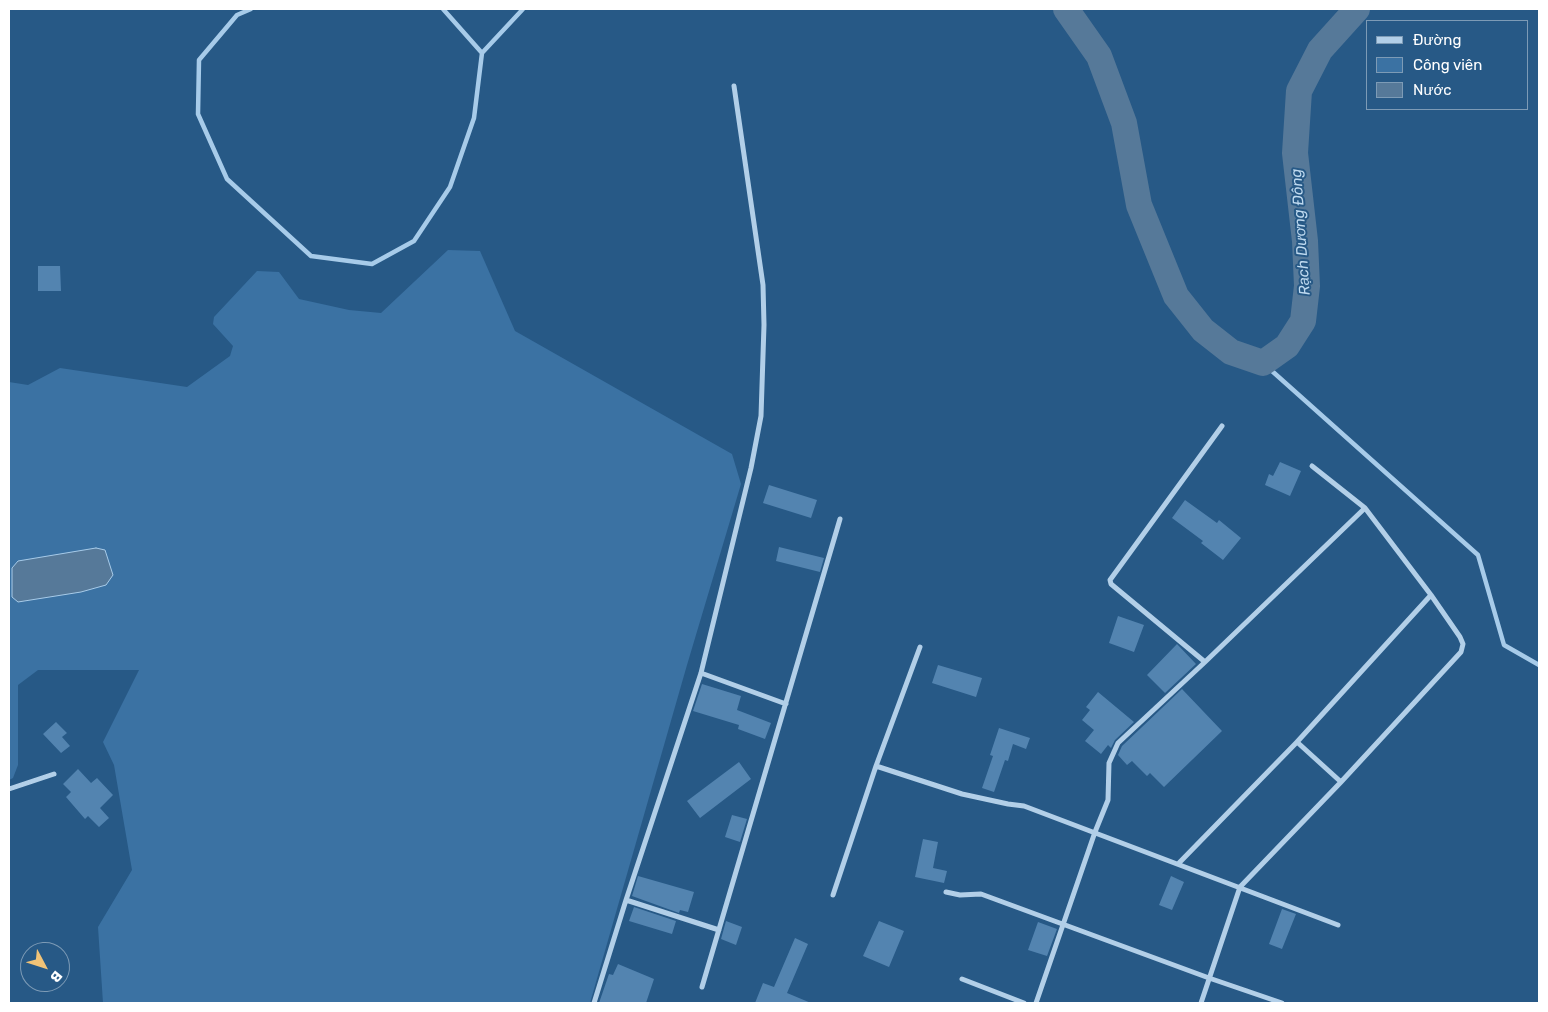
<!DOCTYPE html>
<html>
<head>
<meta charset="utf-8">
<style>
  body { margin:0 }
  #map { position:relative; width:1548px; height:1012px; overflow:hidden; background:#275986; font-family:Rubik,sans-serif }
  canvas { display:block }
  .frame { position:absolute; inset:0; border:10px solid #fff; pointer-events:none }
  .legend { position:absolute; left:1366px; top:20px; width:162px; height:90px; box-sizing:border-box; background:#275986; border:1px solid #7d9bb6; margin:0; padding:6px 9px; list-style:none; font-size:15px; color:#fff }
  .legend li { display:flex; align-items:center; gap:10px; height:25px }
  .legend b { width:25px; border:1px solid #7d9bb6 }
  .north { position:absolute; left:20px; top:942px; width:50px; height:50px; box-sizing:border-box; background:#275986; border:1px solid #7d9bb6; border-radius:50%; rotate:130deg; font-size:14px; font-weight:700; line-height:20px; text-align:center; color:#fff }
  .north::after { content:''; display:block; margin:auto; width:18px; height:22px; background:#f1c377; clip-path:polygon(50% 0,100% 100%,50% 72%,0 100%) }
</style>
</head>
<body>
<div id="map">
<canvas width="1548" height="1012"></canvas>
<div class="frame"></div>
<ul class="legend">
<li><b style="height:6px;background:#b2cfe8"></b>Đường</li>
<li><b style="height:14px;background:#3b72a3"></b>Công viên</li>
<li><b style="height:14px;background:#567999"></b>Nước</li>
</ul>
<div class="north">B</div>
</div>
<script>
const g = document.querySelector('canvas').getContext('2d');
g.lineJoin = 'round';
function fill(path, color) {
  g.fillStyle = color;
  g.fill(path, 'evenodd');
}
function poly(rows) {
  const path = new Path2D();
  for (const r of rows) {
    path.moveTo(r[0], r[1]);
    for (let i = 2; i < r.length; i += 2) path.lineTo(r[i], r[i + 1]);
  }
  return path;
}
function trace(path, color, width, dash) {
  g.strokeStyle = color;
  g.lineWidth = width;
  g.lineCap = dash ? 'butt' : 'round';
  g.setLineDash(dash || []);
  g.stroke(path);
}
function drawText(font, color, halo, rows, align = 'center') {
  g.font = font + ' Rubik,sans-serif';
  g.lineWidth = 4;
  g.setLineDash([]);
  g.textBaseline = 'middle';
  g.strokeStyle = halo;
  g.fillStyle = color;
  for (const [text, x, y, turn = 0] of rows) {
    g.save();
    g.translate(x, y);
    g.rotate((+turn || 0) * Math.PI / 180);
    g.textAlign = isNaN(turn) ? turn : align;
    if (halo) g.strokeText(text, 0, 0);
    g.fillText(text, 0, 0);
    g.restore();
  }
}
fill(poly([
  [448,250,480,251,515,331,732,454,741,484,687,665,590,1003,103,1003,98,927,132,870,114,765,103,742,139,670,38,670,18,685,18,765,13,778,9,780,9,382,28,385,60,368,187,387,230,356,233,346,213,324,214,317,257,271,279,272,299,299,349,310,381,313]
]), '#3b72a3');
const water = poly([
  [96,548,105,550,113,575,106,585,81,592,18,602,12,597,12,568,18,561,96,548]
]);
fill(water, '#567999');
trace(water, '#a7cbe9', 1);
trace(poly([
  [251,9,237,15,199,60,198,114,227,179,311,256,372,264,414,241,450,187,474,118,482,53,523,9],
  [443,9,482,53],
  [1263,363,1478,555,1504,645,1539,665]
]), '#a7cbe9', 4.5);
trace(poly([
  [1066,9,1099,56,1124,123,1139,205,1176,296,1203,330,1231,352,1263,363,1287,346,1303,321,1307,286,1305,241,1295,153,1299,91,1320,50,1357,9]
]), '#567999', 26);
fill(poly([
  [38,266,60,266,61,291,38,291],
  [1280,462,1301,471,1290,496,1265,485,1269,474,1273,476],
  [769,485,817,500,811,518,763,503],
  [1185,500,1217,523,1219,520,1241,538,1223,560,1201,543,1203,541,1172,518],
  [779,547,824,558,820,572,776,561],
  [1118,616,1144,625,1134,652,1109,643],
  [1177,644,1196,664,1165,693,1147,675],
  [938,665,982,678,976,697,932,683],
  [702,684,741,696,737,710,771,723,765,739,738,729,739,725,693,711],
  [1182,689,1222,731,1164,787,1150,773,1147,776,1132,761,1127,765,1118,755,1122,746],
  [1098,692,1134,722,1115,740,1111,748,1108,745,1101,754,1085,741,1094,730,1082,720,1090,710,1086,707],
  [56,722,67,733,62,737,70,746,61,753,43,734],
  [999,728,1030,738,1026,749,1013,744,1008,761,1005,760,994,792,982,788,993,756,990,755],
  [739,762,751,779,700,818,687,801],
  [78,769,91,783,97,778,113,795,100,808,109,818,99,827,88,816,85,819,66,797,71,792,63,784],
  [732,815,747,819,740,842,725,837],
  [923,839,938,842,933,868,947,871,944,883,915,877],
  [638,876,694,892,688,912,680,910,679,913,632,896],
  [1171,876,1184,882,1172,910,1159,905],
  [634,907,676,921,672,934,629,921],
  [1282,909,1296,914,1282,949,1269,944],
  [726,921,742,927,736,945,721,939],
  [879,921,904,931,889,967,863,956],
  [1038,922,1057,929,1047,956,1028,950],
  [795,938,808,944,787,993,811,1003,755,1003,763,983,774,987],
  [618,964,654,979,646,1003,599,1003,609,974,613,975]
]), '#5384b0');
trace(poly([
  [1312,466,1365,508],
  [1205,662,1111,584,1110,580,1222,426],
  [701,673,786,704],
  [1297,742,1341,782],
  [876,766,920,647],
  [9,789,54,774],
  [1178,864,1297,742,1431,595],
  [946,892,960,895,981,894,1209,978,1282,1003],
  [833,895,876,766,962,794,1008,804,1024,806,1338,925],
  [626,900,719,930],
  [962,979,1024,1003],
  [702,987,840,519],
  [594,1003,626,900,701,673,751,468,761,416,764,325,763,285,734,86],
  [1036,1003,1095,832,1108,800,1109,763,1118,743,1205,662,1365,508,1431,595,1460,637,1463,644,1461,652,1341,782,1240,887,1201,1003]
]), '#b2cfe8', 5);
drawText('italic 15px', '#bed9ef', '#275986', [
  ["Rạch Dương Đông",1301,232,-94]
]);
</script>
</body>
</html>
